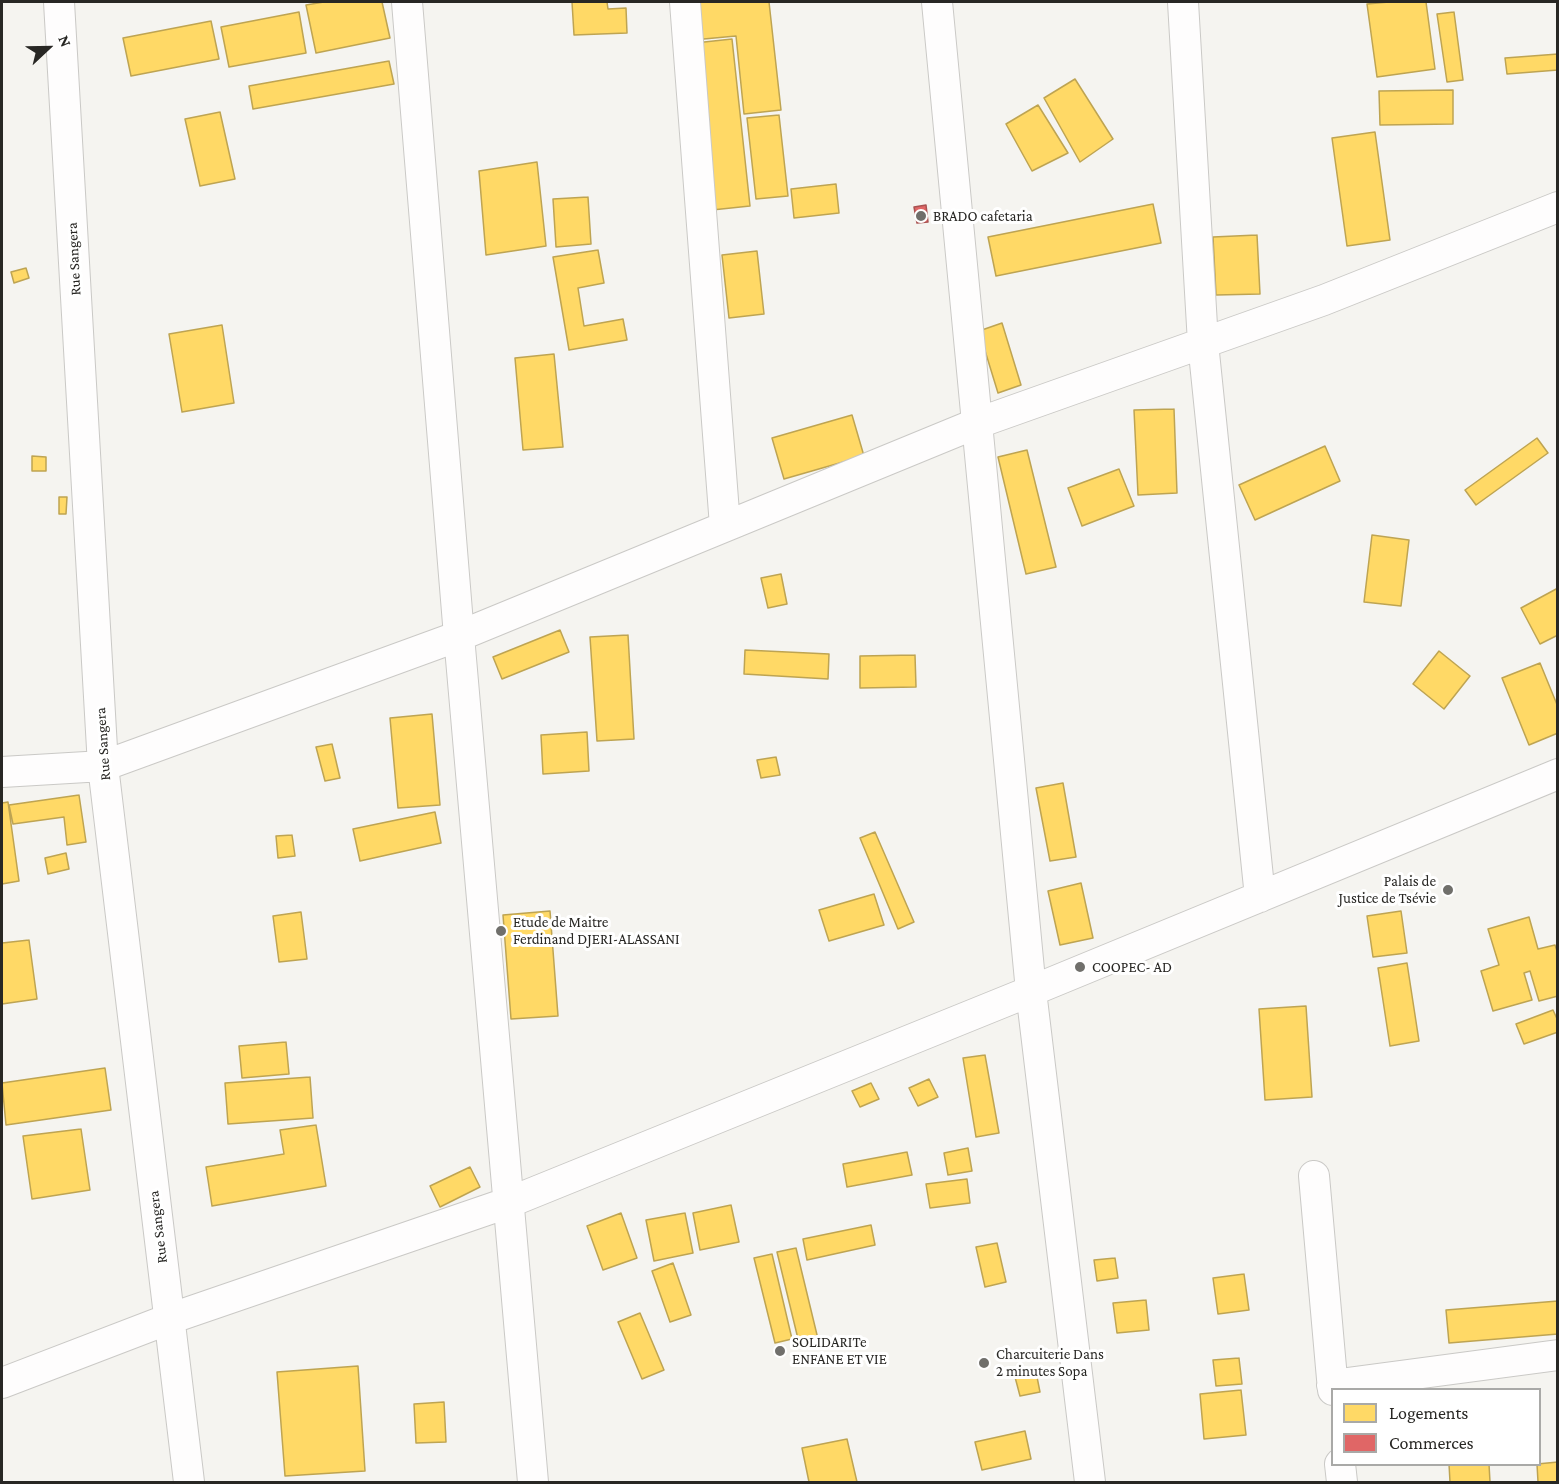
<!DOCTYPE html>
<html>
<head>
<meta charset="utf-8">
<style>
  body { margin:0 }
  #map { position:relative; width:1559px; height:1484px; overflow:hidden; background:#f5f4f0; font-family:"Crimson Pro",serif }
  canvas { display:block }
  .frame { position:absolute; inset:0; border:3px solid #282724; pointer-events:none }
  .legend { position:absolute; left:1331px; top:1388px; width:210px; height:78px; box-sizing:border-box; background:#fff; border:2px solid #a9a9a7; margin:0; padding:8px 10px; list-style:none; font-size:18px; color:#282724 }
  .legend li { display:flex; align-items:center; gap:12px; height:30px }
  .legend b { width:30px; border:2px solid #a9a9a7 }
  .north { position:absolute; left:18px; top:18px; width:60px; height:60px; -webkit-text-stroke:4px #fff; paint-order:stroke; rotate:68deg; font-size:16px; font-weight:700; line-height:24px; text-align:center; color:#282724 }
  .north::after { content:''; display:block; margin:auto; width:21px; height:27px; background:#282724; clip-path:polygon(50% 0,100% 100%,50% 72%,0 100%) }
</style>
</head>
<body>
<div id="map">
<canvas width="1559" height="1484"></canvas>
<div class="frame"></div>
<ul class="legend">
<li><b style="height:16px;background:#ffd966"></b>Logements</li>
<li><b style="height:16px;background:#e06666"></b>Commerces</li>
</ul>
<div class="north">N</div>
</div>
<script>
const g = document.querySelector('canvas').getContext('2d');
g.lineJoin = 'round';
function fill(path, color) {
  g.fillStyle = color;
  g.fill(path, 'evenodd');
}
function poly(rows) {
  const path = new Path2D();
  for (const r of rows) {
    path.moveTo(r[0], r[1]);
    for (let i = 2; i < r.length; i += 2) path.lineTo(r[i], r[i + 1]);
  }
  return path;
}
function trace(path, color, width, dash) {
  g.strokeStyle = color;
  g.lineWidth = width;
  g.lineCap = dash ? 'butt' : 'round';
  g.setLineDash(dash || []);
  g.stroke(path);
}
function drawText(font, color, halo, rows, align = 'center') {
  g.font = font + ' "Crimson Pro",serif';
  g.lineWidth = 6;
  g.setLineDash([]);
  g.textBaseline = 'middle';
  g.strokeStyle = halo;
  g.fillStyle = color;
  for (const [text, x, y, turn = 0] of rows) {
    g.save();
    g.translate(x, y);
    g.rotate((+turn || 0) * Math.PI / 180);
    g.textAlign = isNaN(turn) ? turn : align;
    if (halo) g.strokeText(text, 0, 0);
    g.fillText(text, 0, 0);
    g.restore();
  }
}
const homes = poly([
  [324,2,382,2,390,38,316,53,306,5,324,2],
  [572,2,607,2,608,9,626,8,627,33,574,35,572,2],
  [689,2,769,2,781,110,744,114,736,36,693,40,689,2],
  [1389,2,1426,2,1435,69,1377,77,1367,4,1389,2],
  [299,12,306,53,229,67,221,27,299,12],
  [1454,12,1463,80,1447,82,1437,14,1454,12],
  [211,21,219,59,131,76,123,38,211,21],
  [732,39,750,206,712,210,695,43,732,39],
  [1558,54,1558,70,1507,74,1505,58,1558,54],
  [389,61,394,84,253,109,249,86,389,61],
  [1075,79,1113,139,1080,162,1044,98,1075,79],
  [1453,90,1453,124,1380,125,1379,91,1453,90],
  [1038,105,1068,153,1032,171,1006,124,1038,105],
  [220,112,235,179,200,186,185,119,220,112],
  [779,115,788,196,756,199,747,118,779,115],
  [1375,132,1390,240,1347,246,1332,138,1375,132],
  [537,162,546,246,486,255,479,171,537,162],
  [836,184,839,213,794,218,791,189,836,184],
  [588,197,591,244,556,247,553,199,588,197],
  [1153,204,1161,243,996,276,988,237,1153,204],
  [1257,235,1260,294,1216,295,1213,237,1257,235],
  [598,250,604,283,578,288,584,326,623,319,627,340,569,350,553,257,598,250],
  [757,251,764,314,729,318,722,255,757,251],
  [26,268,29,278,14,283,11,272,26,268],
  [1002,323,1021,385,998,393,979,331,1002,323],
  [222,325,234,403,182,412,169,334,222,325],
  [554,354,563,447,523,450,515,358,554,354],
  [1174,409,1177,493,1138,495,1134,410,1174,409],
  [852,415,864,456,784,479,772,438,852,415],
  [1537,438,1548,453,1476,505,1465,490,1537,438],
  [1325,446,1340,481,1255,520,1239,485,1325,446],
  [1027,450,1056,567,1026,574,998,457,1027,450],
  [32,456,46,457,46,471,32,471,32,456],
  [1119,469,1134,506,1082,526,1068,488,1119,469],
  [59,497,67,497,66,514,59,514,59,497],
  [1372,535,1409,540,1401,606,1364,602,1372,535],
  [781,574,787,604,768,608,761,578,781,574],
  [1558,588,1558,635,1540,644,1521,608,1558,588],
  [560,630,569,652,502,679,493,657,560,630],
  [628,635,634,739,597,741,590,637,628,635],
  [745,650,829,654,828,679,744,674,745,650],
  [1439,651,1470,676,1444,709,1413,684,1439,651],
  [915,655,916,687,860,688,860,656,915,655],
  [1540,663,1558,707,1558,733,1529,745,1502,678,1540,663],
  [432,714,440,805,398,808,390,718,432,714],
  [587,732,589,771,543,774,541,735,587,732],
  [332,744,340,778,325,781,316,747,332,744],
  [776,757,780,775,761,778,757,760,776,757],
  [1063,783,1076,857,1050,861,1036,788,1063,783],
  [79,795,86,842,67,845,64,817,13,824,9,805,79,795],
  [8,802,19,881,2,884,2,803,8,802],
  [435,812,441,843,360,861,353,829,435,812],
  [875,832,914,922,898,929,860,838,875,832],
  [292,835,295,856,278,858,276,836,292,835],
  [66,853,69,869,48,874,45,858,66,853],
  [1081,883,1093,938,1060,945,1048,891,1081,883],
  [874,894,884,925,829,941,819,910,874,894],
  [550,911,558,1016,511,1019,503,915,550,911],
  [1401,911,1407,953,1373,957,1367,916,1401,911],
  [301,912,307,959,279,962,273,916,301,912],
  [1529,917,1538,949,1555,945,1558,954,1558,996,1539,1001,1530,971,1524,973,1532,1000,1493,1011,1481,971,1499,965,1488,929,1529,917],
  [29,940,37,999,2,1004,2,943,29,940],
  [1407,963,1419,1041,1390,1046,1378,968,1407,963],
  [1306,1006,1312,1097,1265,1100,1259,1009,1306,1006],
  [1553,1010,1558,1021,1558,1032,1524,1044,1516,1024,1553,1010],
  [286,1042,289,1074,242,1078,239,1046,286,1042],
  [985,1055,999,1133,976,1137,963,1058,985,1055],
  [105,1068,111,1110,6,1125,2,1083,105,1068],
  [310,1077,313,1118,228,1124,225,1083,310,1077],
  [929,1079,938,1097,918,1106,909,1088,929,1079],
  [871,1083,879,1099,860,1107,852,1091,871,1083],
  [316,1125,326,1186,212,1206,206,1167,284,1154,280,1130,316,1125],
  [81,1129,90,1190,32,1199,23,1136,81,1129],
  [968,1148,972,1171,948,1175,944,1153,968,1148],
  [907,1152,912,1175,847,1187,843,1164,907,1152],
  [470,1167,480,1187,440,1207,430,1186,470,1167],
  [967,1179,970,1203,930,1208,926,1184,967,1179],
  [731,1205,739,1242,700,1250,693,1213,731,1205],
  [621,1213,637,1258,603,1270,587,1226,621,1213],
  [685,1213,693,1253,654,1261,646,1220,685,1213],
  [871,1225,875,1245,807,1260,803,1239,871,1225],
  [997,1243,1006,1282,985,1287,976,1247,997,1243],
  [796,1248,818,1339,799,1343,777,1252,796,1248],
  [772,1254,792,1339,775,1343,754,1258,772,1254],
  [1115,1258,1118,1278,1097,1281,1094,1260,1115,1258],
  [673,1263,691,1315,670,1322,652,1271,673,1263],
  [1244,1274,1249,1310,1218,1314,1213,1278,1244,1274],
  [1146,1300,1149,1330,1117,1333,1113,1303,1146,1300],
  [1558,1301,1558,1334,1449,1343,1446,1310,1558,1301],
  [640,1313,664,1370,642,1379,618,1322,640,1313],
  [1239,1358,1242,1384,1216,1386,1213,1360,1239,1358],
  [358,1366,365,1471,285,1476,277,1372,358,1366],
  [1036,1372,1040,1392,1020,1396,1015,1377,1036,1372],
  [1241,1390,1246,1435,1204,1439,1200,1394,1241,1390],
  [444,1402,446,1442,416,1443,414,1404,444,1402],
  [1025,1431,1031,1459,982,1470,975,1442,1025,1431],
  [847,1439,857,1482,809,1482,802,1448,847,1439],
  [1558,1462,1558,1482,1538,1482,1537,1464,1558,1462],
  [1449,1464,1489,1464,1490,1482,1450,1482,1449,1464]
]);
fill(homes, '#ffd966');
trace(homes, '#bea452', 1.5);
const shops = poly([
  [926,205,928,222,917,223,914,207,926,205]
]);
fill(shops, '#e06666');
trace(shops, '#a95352', 1.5);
const minor = poly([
  [59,2,103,766,189,1482],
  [407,2,459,636,533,1482],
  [685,2,725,526],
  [937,2,1031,991,1090,1482],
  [1183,2,1203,343,1260,897],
  [2,772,103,766,459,636,975,424,1324,300,1558,207],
  [1314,1176,1333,1390],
  [2,1383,169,1319,510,1202,1031,991,1558,774],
  [1332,1385,1558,1355],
  [1340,1464,1342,1482]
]);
trace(minor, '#cac9c6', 32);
trace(minor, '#fefdfd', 30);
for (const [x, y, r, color] of [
  [921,216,6,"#706f6b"],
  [1448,890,6,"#706f6b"],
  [501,931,6,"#706f6b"],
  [1080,967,6,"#706f6b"],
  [780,1351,6,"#706f6b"],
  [984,1363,6,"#706f6b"]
]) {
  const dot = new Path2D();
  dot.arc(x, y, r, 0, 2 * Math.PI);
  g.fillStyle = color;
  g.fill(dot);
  trace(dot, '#fff', 2);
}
drawText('15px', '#282724', '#fff', [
  ["BRADO cafetaria",933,216],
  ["Palais de",1436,881,"right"],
  ["Justice de Tsévie",1436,898,"right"],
  ["Etude de Maitre",513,922],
  ["Ferdinand DJERI-ALASSANI",513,939],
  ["COOPEC- AD",1092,967],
  ["SOLIDARITe",792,1342],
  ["ENFANE ET VIE",792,1359],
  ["Charcuiterie Dans",996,1354],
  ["2 minutes Sopa",996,1371]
], 'left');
drawText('15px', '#282724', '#fff', [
  ["Rue Sangera",74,259,-93],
  ["Rue Sangera",103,744,-94],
  ["Rue Sangera",158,1227,-97]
]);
</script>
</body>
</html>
